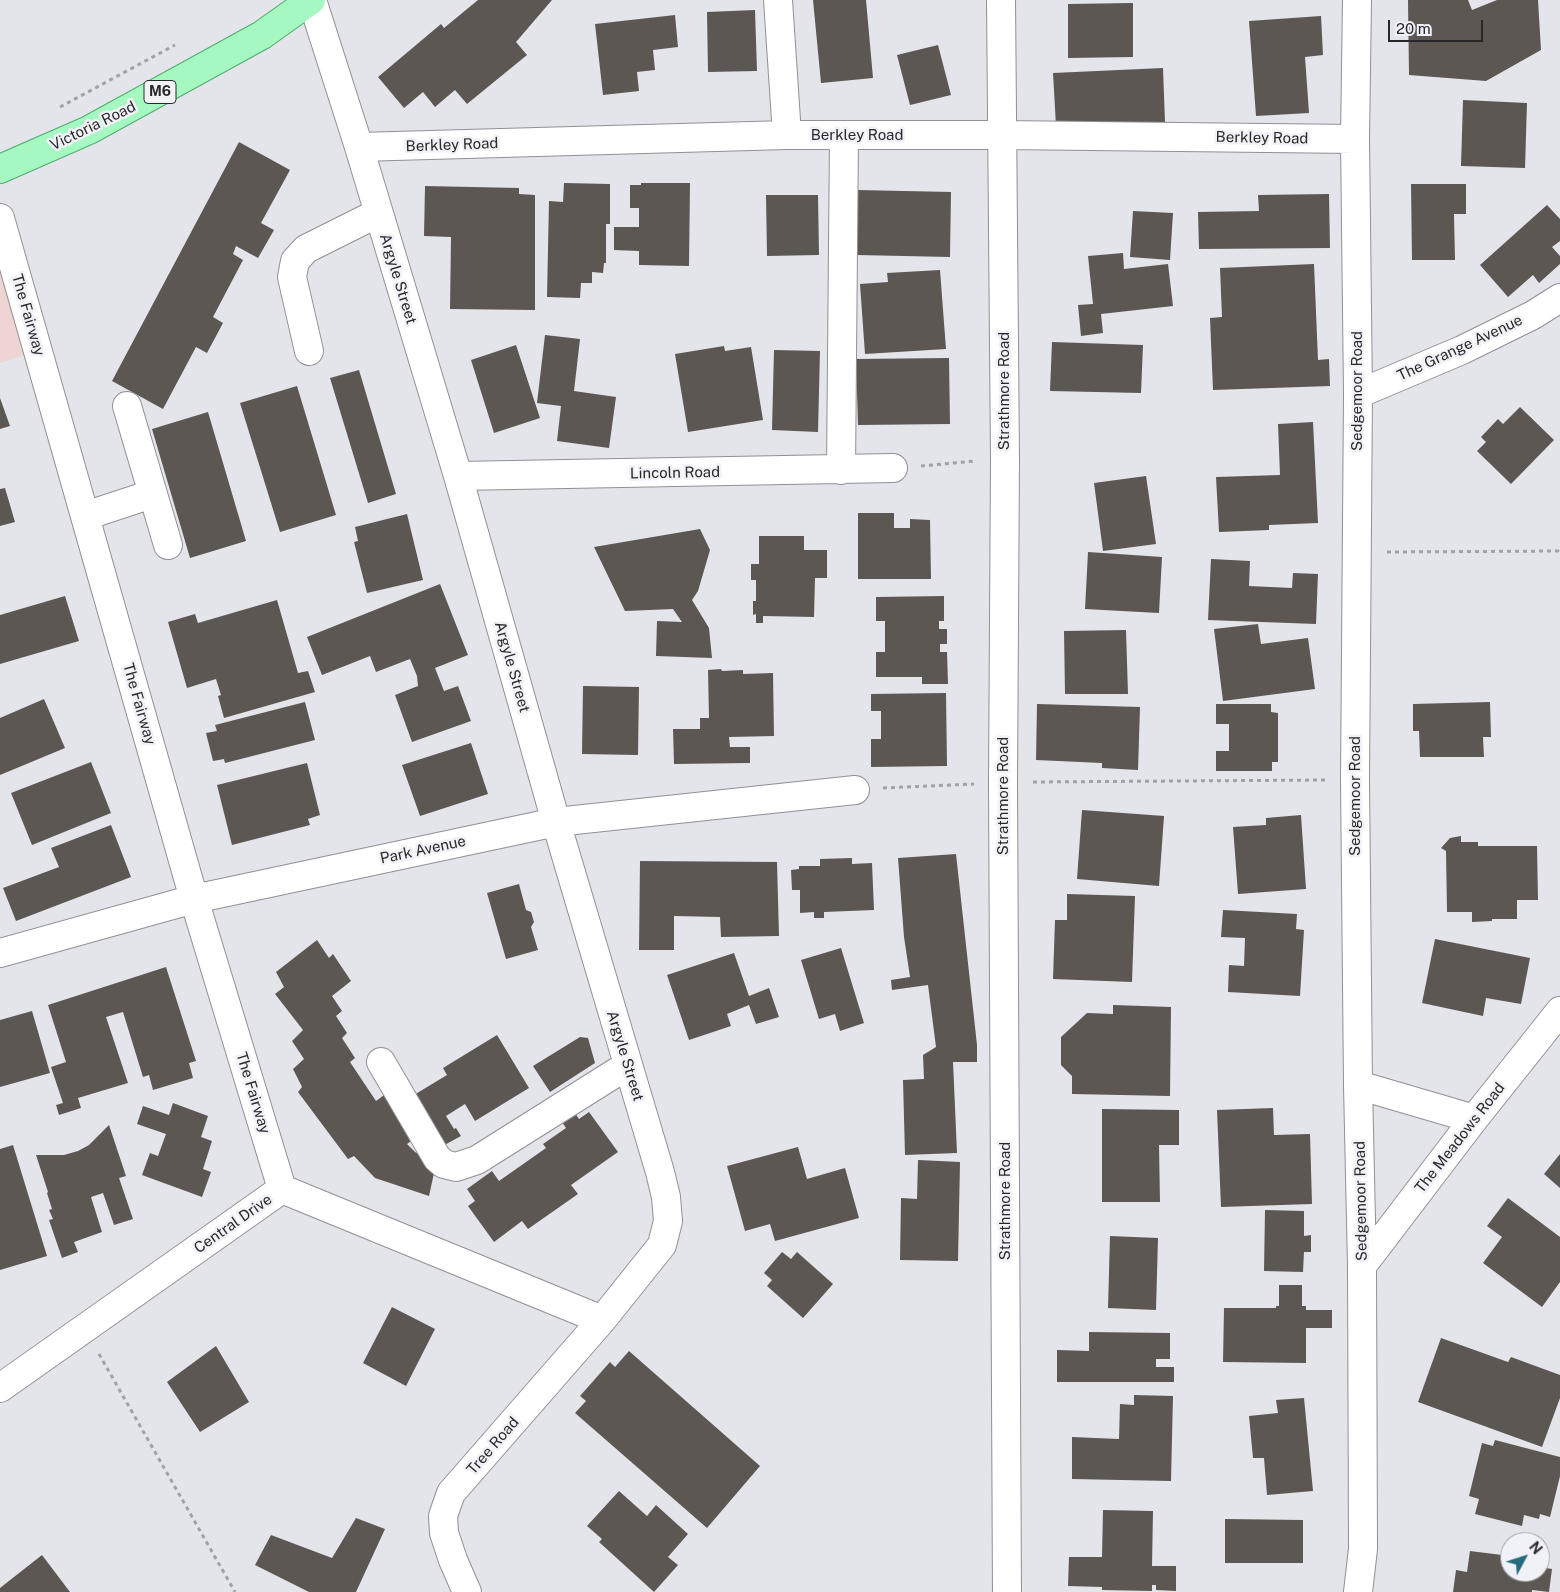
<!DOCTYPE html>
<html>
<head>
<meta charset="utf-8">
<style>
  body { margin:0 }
  #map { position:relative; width:1560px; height:1592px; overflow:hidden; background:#e4e4eb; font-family:"Public Sans",sans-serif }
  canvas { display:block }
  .north { position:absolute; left:1500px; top:1532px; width:50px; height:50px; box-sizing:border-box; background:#f1f1f8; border:1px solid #a1a1a6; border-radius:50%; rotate:50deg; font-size:14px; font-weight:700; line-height:20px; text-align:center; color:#28282b }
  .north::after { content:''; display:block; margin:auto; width:18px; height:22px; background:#266b7b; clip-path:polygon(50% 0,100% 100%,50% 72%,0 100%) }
  .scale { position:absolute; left:1388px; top:20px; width:95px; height:22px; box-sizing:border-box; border:2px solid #28282b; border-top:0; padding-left:6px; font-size:15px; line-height:18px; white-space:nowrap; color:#28282b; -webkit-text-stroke:4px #f1f1f8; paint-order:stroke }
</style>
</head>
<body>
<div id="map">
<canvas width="1560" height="1592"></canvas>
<div class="north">N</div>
<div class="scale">20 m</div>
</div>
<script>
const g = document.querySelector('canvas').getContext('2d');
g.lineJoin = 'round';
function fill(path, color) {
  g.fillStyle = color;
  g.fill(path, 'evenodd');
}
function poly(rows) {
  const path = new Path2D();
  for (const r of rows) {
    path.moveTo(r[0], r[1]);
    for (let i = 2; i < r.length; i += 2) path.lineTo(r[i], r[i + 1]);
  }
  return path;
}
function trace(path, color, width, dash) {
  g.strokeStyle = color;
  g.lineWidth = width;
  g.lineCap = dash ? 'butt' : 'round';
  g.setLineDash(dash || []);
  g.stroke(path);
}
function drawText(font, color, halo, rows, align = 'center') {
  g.font = font + ' "Public Sans",sans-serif';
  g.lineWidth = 5;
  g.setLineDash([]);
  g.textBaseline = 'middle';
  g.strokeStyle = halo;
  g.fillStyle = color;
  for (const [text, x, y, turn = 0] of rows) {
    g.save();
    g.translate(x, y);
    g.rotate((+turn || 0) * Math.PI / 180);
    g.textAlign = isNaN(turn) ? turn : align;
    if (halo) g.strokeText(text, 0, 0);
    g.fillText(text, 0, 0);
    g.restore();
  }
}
fill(poly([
  [0,218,39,351,0,363]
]), '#eed4d2');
fill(poly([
  [478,0,552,0,516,42,527,55,467,104,455,90,435,107,423,92,404,108,378,77,441,24,444,28],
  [813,0,866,0,873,78,821,83],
  [1408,0,1468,0,1472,10,1497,0,1538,0,1541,50,1486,81,1409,75],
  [1133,3,1133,57,1068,58,1068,4],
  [755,10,757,71,708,72,707,12],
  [675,15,678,47,653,50,655,70,637,72,639,91,603,95,595,24],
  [1321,16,1323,55,1305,57,1309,113,1256,116,1249,21],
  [938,45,951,95,910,105,897,55],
  [1163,68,1165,122,1056,126,1053,73],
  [1463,100,1527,103,1525,168,1461,166],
  [239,142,290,170,261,223,274,230,258,258,236,246,233,254,243,260,213,317,223,323,207,353,196,347,163,409,112,381],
  [564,183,610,184,610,224,606,224,606,263,604,263,603,273,592,272,592,283,581,283,580,298,547,297,549,201,563,202],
  [641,183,690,183,689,266,639,265,639,251,614,250,614,227,639,227,639,208,630,208,630,185,641,185],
  [1411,184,1466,184,1466,214,1454,214,1455,260,1412,260],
  [425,186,519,188,519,194,535,195,535,310,450,309,451,237,424,236],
  [857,190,951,192,950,257,856,255],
  [1329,194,1330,248,1199,249,1198,212,1259,211,1258,195],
  [766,195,818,195,819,255,767,256],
  [1547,205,1560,219,1560,241,1552,247,1560,256,1560,264,1539,283,1533,275,1508,297,1480,265],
  [1133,211,1173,213,1170,260,1130,257],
  [1123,253,1124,269,1168,264,1173,306,1101,314,1103,333,1081,336,1078,305,1093,304,1088,256],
  [1314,264,1318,360,1329,359,1330,386,1213,390,1210,318,1222,317,1220,268],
  [940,270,946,349,865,354,860,284,888,282,887,273],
  [545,335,580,339,574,391,616,397,609,448,557,441,561,406,537,403],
  [1052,342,1143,345,1141,393,1050,391],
  [516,345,540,418,494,433,471,360],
  [724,346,725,351,751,347,763,420,688,432,675,354],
  [774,350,820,351,818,432,772,430],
  [949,358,950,424,858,425,856,359],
  [359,370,396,494,368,503,330,378],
  [297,386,336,515,280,532,240,403],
  [0,398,10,426,0,429],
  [1520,407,1554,440,1511,484,1477,451,1486,442,1481,437,1498,419,1503,424],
  [208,412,246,541,190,558,152,429],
  [1313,422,1318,523,1269,525,1269,530,1219,532,1216,477,1280,475,1278,424],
  [1146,476,1156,544,1103,551,1094,483],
  [5,488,15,522,0,526,0,489],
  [858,513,894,513,894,528,910,528,910,519,930,520,931,579,858,579],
  [407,514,423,580,367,593,354,542,358,541,355,527],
  [700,529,710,550,698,591,692,600,709,628,712,658,656,656,657,621,682,622,673,609,625,611,594,547],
  [759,536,804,536,804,550,827,550,827,578,815,578,814,617,763,616,763,623,756,623,756,614,753,615,753,601,756,601,756,580,751,580,751,564,759,564],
  [1088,552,1162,557,1159,613,1085,609],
  [1211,559,1250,561,1249,586,1292,588,1293,573,1318,574,1316,624,1208,620],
  [440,584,468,655,435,668,444,691,458,686,471,721,412,742,395,695,418,686,417,676,410,659,376,672,370,656,322,675,307,637],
  [65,596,79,641,0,664,0,615],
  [944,596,944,621,939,621,939,629,947,629,947,644,940,644,940,652,947,652,948,684,922,684,922,677,876,677,876,652,885,652,885,621,876,621,876,597],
  [277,600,298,673,308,671,315,692,224,718,218,696,221,695,216,679,187,688,168,622,195,614,198,623],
  [1258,624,1261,644,1308,638,1315,689,1223,701,1214,629],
  [1126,630,1128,694,1065,694,1064,631],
  [721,669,722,671,743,670,743,674,773,673,774,736,729,737,730,747,750,747,750,763,674,764,673,729,700,729,700,718,709,718,708,670],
  [583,686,639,687,638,755,582,754],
  [946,693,947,766,871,767,871,739,881,739,881,711,871,711,871,694],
  [44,699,65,748,0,775,0,718],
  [305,702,315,740,225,763,224,759,213,761,206,733,217,731,215,725],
  [1490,702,1491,737,1483,737,1484,757,1420,757,1419,731,1413,731,1413,704],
  [1037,704,1140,707,1138,770,1102,768,1102,763,1036,760],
  [1216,704,1271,704,1271,712,1278,713,1278,762,1272,762,1272,771,1216,771,1216,751,1229,751,1229,724,1216,724],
  [471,743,488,794,420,816,402,765],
  [91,762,111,813,32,845,11,793],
  [307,763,320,815,308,819,310,825,232,845,217,785],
  [1082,810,1164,816,1159,886,1077,879],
  [1301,815,1306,889,1238,894,1233,827,1266,825,1266,818],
  [111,825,131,877,16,921,3,888,59,867,51,848],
  [1461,836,1461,842,1478,842,1478,846,1537,846,1538,900,1517,900,1517,919,1492,919,1492,921,1472,922,1472,912,1447,912,1446,851,1441,848,1450,838],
  [956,854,977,1045,977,1062,953,1062,957,1153,905,1155,903,1080,924,1079,923,1055,936,1047,928,985,892,990,891,980,910,977,904,937,898,858],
  [852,858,852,864,872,863,874,910,824,912,824,918,814,918,814,912,800,913,800,890,792,890,791,870,799,869,799,866,820,866,820,859],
  [640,861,777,862,779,936,721,937,720,917,674,916,674,950,639,950],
  [519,884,526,910,531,912,534,922,531,927,538,950,506,959,487,893],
  [1067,894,1135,896,1132,982,1053,979,1055,920,1067,920],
  [1223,910,1297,914,1296,929,1304,930,1300,996,1228,992,1229,965,1244,966,1245,938,1221,937],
  [1435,939,1530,958,1521,1004,1486,998,1483,1016,1422,1003],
  [317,940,329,958,333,954,351,981,332,996,342,1011,336,1016,347,1033,342,1038,355,1058,350,1062,376,1101,387,1093,416,1137,407,1144,415,1152,436,1164,429,1196,375,1178,354,1156,348,1159,298,1092,302,1087,293,1069,304,1059,292,1041,303,1030,275,994,284,987,276,972],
  [841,948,864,1023,840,1031,835,1014,819,1019,801,960],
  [734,953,749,996,769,988,779,1017,756,1024,749,1005,727,1014,731,1026,689,1040,667,975],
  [166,967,196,1061,189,1063,193,1078,153,1090,149,1075,143,1077,123,1012,106,1017,128,1083,78,1098,81,1108,59,1115,56,1105,63,1103,51,1067,66,1062,48,1005],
  [1113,1005,1171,1007,1170,1096,1072,1094,1072,1076,1061,1065,1061,1037,1087,1013,1113,1014],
  [32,1011,50,1073,0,1087,0,1020],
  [497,1035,529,1088,475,1121,465,1104,446,1116,454,1129,456,1128,461,1136,439,1148,409,1098,447,1075,443,1068],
  [580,1037,588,1038,595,1063,550,1092,533,1066],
  [173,1103,208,1116,201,1137,212,1141,203,1169,211,1172,202,1197,142,1175,150,1153,158,1156,166,1134,137,1124,143,1106,169,1115],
  [1273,1108,1274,1135,1310,1134,1312,1204,1221,1207,1217,1110],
  [1102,1109,1179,1110,1179,1145,1159,1145,1160,1202,1102,1202],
  [589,1112,618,1152,571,1185,578,1194,528,1229,522,1221,494,1242,468,1206,475,1201,467,1189,492,1171,499,1181,546,1148,543,1144,566,1128,562,1122,575,1113,579,1119],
  [109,1125,126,1176,119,1178,133,1219,114,1225,103,1193,91,1197,102,1232,74,1242,78,1252,62,1258,49,1220,53,1219,49,1210,52,1209,47,1193,48,1192,36,1155,64,1155,78,1151,89,1145],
  [13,1145,47,1256,0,1270,0,1149],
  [798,1147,807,1179,845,1168,859,1218,775,1241,770,1224,745,1231,727,1166],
  [1560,1154,1560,1188,1544,1174],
  [918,1160,960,1162,958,1261,900,1260,901,1198,917,1199],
  [1508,1198,1560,1237,1560,1282,1542,1307,1483,1263,1502,1237,1487,1226],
  [1265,1210,1304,1211,1304,1236,1311,1235,1311,1252,1304,1252,1303,1272,1264,1271],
  [1110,1236,1158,1238,1156,1310,1108,1308],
  [782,1252,791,1259,797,1252,833,1284,803,1318,767,1286,772,1280,764,1273],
  [1279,1285,1302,1285,1302,1306,1306,1306,1306,1310,1332,1310,1332,1328,1306,1328,1306,1363,1223,1362,1224,1308,1276,1308,1276,1306,1279,1306],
  [392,1307,435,1329,406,1386,363,1363],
  [1089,1332,1170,1333,1170,1359,1156,1359,1156,1367,1174,1367,1174,1382,1057,1382,1057,1350,1089,1351],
  [1441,1338,1508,1362,1511,1357,1560,1375,1560,1398,1542,1447,1418,1402],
  [216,1346,249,1402,200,1432,167,1382],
  [629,1351,760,1466,707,1528,575,1413,586,1401,580,1396,610,1362,615,1367],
  [1134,1395,1173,1396,1171,1481,1072,1479,1072,1437,1119,1439,1120,1404,1134,1405],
  [1304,1398,1313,1491,1267,1495,1264,1458,1253,1458,1249,1416,1278,1413,1276,1400],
  [1495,1440,1560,1457,1560,1476,1550,1517,1540,1514,1539,1519,1524,1515,1522,1526,1475,1514,1479,1499,1469,1496,1482,1443,1493,1446],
  [619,1491,647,1516,656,1505,688,1534,668,1557,678,1565,654,1592,599,1542,602,1539,587,1526],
  [1103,1510,1153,1511,1152,1566,1176,1566,1176,1591,1156,1590,1156,1585,1152,1585,1152,1591,1102,1590,1102,1587,1068,1586,1069,1557,1102,1557],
  [356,1518,385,1529,356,1592,309,1592,255,1565,271,1535,332,1558],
  [1225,1519,1303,1520,1303,1563,1225,1563],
  [1470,1551,1510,1556,1510,1572,1540,1572,1540,1567,1552,1569,1549,1592,1532,1590,1532,1592,1453,1592,1456,1570,1467,1572],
  [42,1555,70,1592,0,1592,0,1588]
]), '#5c5752');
const minor = poly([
  [312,0,359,147,458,476,556,822,660,1172,666,1197,668,1221,662,1245,602,1320,451,1493,443,1516,444,1533,453,1560,467,1592],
  [778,0,787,135],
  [1001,0,1005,459,1003,782,1007,1592],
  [1357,0,1355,139,1358,394,1355,780,1358,1085,1362,1266,1363,1549,1358,1592],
  [359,147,787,135,1003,135,1355,139],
  [0,218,194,899,282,1189],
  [309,351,292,277,295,261,306,249,378,213],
  [1358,394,1462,350,1533,315,1560,298],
  [127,406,168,545],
  [841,470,844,135],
  [458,476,893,468],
  [85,516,152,494],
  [0,953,194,899,556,822,855,790],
  [381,1062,437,1158,444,1164,456,1167,477,1160,628,1065],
  [1358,1085,1474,1119],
  [282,1189,602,1320],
  [1362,1266,1474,1119,1560,1011],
  [0,1388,282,1189]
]);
const major = poly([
  [0,169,89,130,262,35,311,0]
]);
trace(minor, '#909097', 30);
trace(major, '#52ad71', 30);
trace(poly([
  [60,107,175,45],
  [921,466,975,461],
  [1387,552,1558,551,1560,553],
  [1033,782,1326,780],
  [883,788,974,784],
  [99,1354,235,1592]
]), '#a1a1a7', 3, [4, 4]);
trace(minor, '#fff', 28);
trace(major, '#a4f8c0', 28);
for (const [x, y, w] of [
  [160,92,32]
]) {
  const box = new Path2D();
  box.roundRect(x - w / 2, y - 11.5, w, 23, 4);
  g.fillStyle = '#f1f1f8';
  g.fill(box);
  trace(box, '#28282b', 1);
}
drawText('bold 14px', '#28282b', null, [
  ["M6",160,92]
]);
drawText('15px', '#28282b', '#f1f1f8', [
  ["Victoria Road",93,126,-26],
  ["Berkley Road",857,135],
  ["Berkley Road",1262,138,1],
  ["Berkley Road",452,145,-2],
  ["Argyle Street",398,279,73],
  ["The Fairway",28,315,74],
  ["The Grange Avenue",1460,348,-25],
  ["Strathmore Road",1004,391,-90],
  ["Sedgemoor Road",1357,391,-90],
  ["Lincoln Road",675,473,-1],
  ["Argyle Street",512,667,74],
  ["The Fairway",139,704,74],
  ["Strathmore Road",1003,796,-90],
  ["Sedgemoor Road",1355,796,-90],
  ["Park Avenue",423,850,-12],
  ["Argyle Street",625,1056,73],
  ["The Fairway",253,1093,73],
  ["The Meadows Road",1460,1138,-52],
  ["Strathmore Road",1005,1201,-90],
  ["Sedgemoor Road",1361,1201,-91],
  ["Central Drive",233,1224,-35],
  ["Tree Road",493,1446,-49]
]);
</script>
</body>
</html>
